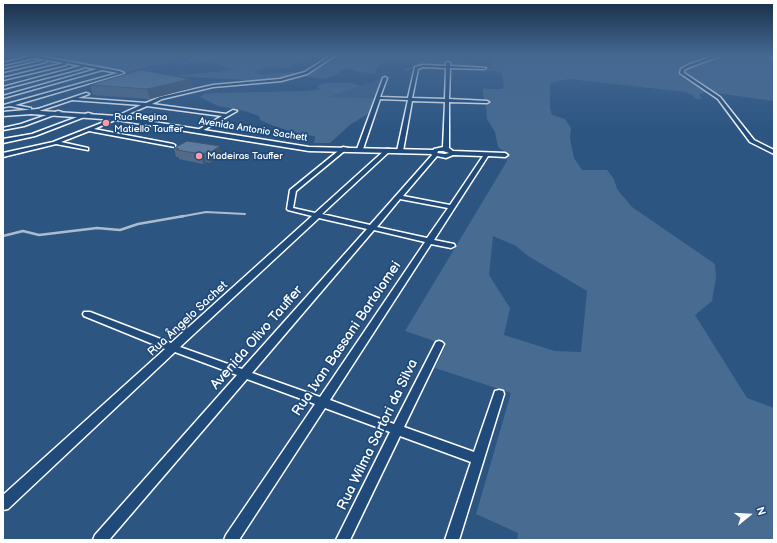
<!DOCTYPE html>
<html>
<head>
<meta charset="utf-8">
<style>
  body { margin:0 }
  #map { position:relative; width:777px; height:543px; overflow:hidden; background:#2c5582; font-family:"Balsamiq Sans",sans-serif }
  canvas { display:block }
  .frame { position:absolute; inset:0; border:4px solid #fff; pointer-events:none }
  .north { position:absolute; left:729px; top:495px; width:40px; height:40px; -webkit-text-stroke:3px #1f4a7a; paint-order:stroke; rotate:72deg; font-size:11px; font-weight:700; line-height:16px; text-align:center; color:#fff }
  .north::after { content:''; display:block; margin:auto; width:14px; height:18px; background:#fff; clip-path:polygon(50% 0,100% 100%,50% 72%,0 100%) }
</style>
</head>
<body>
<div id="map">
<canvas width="777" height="543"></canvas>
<div class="frame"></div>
<div class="north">N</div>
</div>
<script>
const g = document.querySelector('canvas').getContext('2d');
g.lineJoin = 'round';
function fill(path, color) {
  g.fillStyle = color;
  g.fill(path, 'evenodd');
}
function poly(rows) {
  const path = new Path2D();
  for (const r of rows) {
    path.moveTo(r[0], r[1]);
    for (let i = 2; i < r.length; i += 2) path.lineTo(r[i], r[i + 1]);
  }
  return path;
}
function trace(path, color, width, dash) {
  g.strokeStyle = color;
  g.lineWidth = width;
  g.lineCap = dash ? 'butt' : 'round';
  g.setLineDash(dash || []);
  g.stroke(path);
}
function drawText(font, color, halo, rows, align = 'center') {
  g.font = font + ' "Balsamiq Sans",sans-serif';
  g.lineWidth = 3.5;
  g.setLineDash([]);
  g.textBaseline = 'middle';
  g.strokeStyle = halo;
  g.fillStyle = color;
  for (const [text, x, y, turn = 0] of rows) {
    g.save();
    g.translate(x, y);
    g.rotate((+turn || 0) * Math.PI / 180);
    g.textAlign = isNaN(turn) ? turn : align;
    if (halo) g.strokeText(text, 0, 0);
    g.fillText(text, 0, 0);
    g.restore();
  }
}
fill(poly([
  [381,79,375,98,328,97]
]), '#3b618b');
fill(poly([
  [69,56,179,56,167,60,167,62,163,65,152,65,124,73,56,61],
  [196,56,307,56,302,61,288,68,267,67,254,71,259,74,265,75,292,72,300,75,312,70,333,56,465,56,462,62,489,67,499,56,774,56,774,101,709,92,699,94,702,99,696,99,692,95,686,92,569,79,558,81,550,84,550,108,552,115,565,119,571,128,570,139,574,158,582,170,607,170,614,179,617,189,632,207,715,264,716,278,712,301,695,315,747,398,774,408,774,540,517,540,518,533,476,514,511,393,435,368,446,345,405,331,507,161,504,151,498,147,495,132,487,119,486,104,487,102,484,99,483,93,483,88,488,89,502,89,504,87,502,74,497,71,484,71,484,68,452,65,446,62,445,65,423,64,407,71,403,71,405,69,415,66,417,60,396,57,387,59,380,63,375,71,375,74,360,72,348,68,342,69,336,75,324,79,299,75,268,81,170,76,236,70,211,62,202,62,179,65],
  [493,236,516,246,528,256,587,291,581,352,555,351,504,335,510,308,489,275],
  [323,83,352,83,361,86,329,97,375,98,371,112,351,124,330,143,314,143,315,136,303,135,274,126,260,120,259,116,245,111,218,106,200,97,204,94,212,93,306,91,320,89,317,86]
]), '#486b92');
trace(poly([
  [179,217,206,212,245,214]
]), '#acbcce', 2);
trace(poly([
  [3,236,23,231,39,235,97,228,120,230,138,224,184,216]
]), '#acbcce', 2.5);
const street = poly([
  [30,56,39,56,119,71,124,73,15,105,31,108,31,110,10,106,4,107,4,105,118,73,102,70,3,98,3,96,97,69,84,67,83,68,3,89,3,87,81,66,66,63,66,65,3,80,3,78,64,63,35,58,3,65,3,63,30,56],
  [330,56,334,56,307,74,281,81,213,87,162,99,152,104,226,114,233,110,237,111,200,132,196,131,222,116,147,106,94,129,173,144,175,145,175,147,89,131,61,142,88,148,88,150,56,144,3,157,3,153,53,142,104,122,141,105,72,100,39,111,35,110,86,93,89,94,78,98,146,103,160,97,213,85,280,79,305,72,330,56],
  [714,56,720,56,690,67,684,70,684,73,720,97,754,140,774,150,774,154,750,142,718,99,680,73,681,69,688,65,714,56],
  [774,56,774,58,769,56,774,56],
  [45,60,46,62,3,72,3,70,45,60],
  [448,62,450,63,450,66,486,68,484,69,450,68,449,99,487,101,489,102,487,103,449,102,449,148,453,151,505,153,508,155,505,157,488,156,434,240,454,244,455,246,451,248,431,244,330,400,394,424,436,342,439,341,442,342,444,344,404,427,474,452,494,394,495,391,499,390,503,391,504,394,459,540,445,540,471,462,400,436,350,540,336,540,390,432,325,408,239,540,224,540,226,535,315,404,247,379,109,540,93,540,95,535,237,375,175,352,8,509,3,510,3,495,165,349,84,316,83,314,84,312,90,312,171,343,312,216,288,210,287,209,290,190,343,147,348,148,296,191,293,208,315,213,386,149,390,149,390,151,322,214,370,225,432,155,431,154,434,149,443,147,445,102,412,101,403,151,400,153,397,151,408,100,380,99,363,149,358,150,357,149,383,78,385,77,387,78,380,97,408,98,415,67,423,65,446,66,446,63,448,62],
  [423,67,446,68,445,99,412,98,418,69,423,67],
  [438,151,443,151,449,153,445,154,437,153,438,151],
  [453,155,483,156,450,205,403,196,437,156,446,158,453,155],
  [400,199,448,208,427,238,377,227,400,199],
  [319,218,367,229,242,369,180,347,319,218],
  [374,230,425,242,320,397,252,373,374,230],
  [58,111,62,112,24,126,3,130,3,128,21,124,58,111],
  [88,113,92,114,35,136,3,143,3,139,32,134,88,113]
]);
const secondary = poly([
  [38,109,41,111,117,116,309,147,434,150,438,152,434,154,309,151,117,120,31,114,3,116,3,112,38,109]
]);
trace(street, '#fff', 3);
trace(secondary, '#fff', 3);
fill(street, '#1f4a7a');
fill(secondary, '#1f4a7a');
fill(poly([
  [190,79,192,88,150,99,93,95,90,85],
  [174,148,222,155,210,163,206,162,203,164,179,159,179,157,176,157]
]), '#516b89');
fill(poly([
  [190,79,192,88,150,99,147,89],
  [220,146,222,155,210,163,208,154],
  [204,153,206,162,203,164,201,154]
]), '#42576f');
const building = poly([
  [140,70,190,79,147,89,90,85,140,70],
  [187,141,220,146,208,154,204,153,201,154,177,150,179,149,174,148,187,141]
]);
fill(building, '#5e7c9f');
trace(building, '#42576f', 1);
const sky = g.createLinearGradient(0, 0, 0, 132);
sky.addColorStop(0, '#182f48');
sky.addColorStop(0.42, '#456892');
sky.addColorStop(1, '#45689200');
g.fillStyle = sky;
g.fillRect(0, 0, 777, 132);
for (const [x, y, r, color] of [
  [106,123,4,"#ff9aa2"],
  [199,156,4,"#ff9aa2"]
]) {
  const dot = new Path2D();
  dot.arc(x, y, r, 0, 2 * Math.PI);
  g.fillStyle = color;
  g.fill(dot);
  trace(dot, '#1f4a7a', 1.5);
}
drawText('10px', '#fff', '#1f4a7a', [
  ["Rua Regina",114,117],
  ["Matiello Tauffer",114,129],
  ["Madeiras Tauffer",207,156]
], 'left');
drawText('10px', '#fff', '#1f4a7a', [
  ["Avenida Antonio Sachett",253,130,9]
]);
drawText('12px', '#fff', '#1f4a7a', [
  ["Rua Ângelo Sachet",188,319,-43]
]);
drawText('14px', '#fff', '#1f4a7a', [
  ["Avenida Olivo Tauffer",257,338,-49],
  ["Rua Ivan Bassani Bartolomei",347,339,-56],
  ["Rua Wilma Sartori da Silva",378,435,-64]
]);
</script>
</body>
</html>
